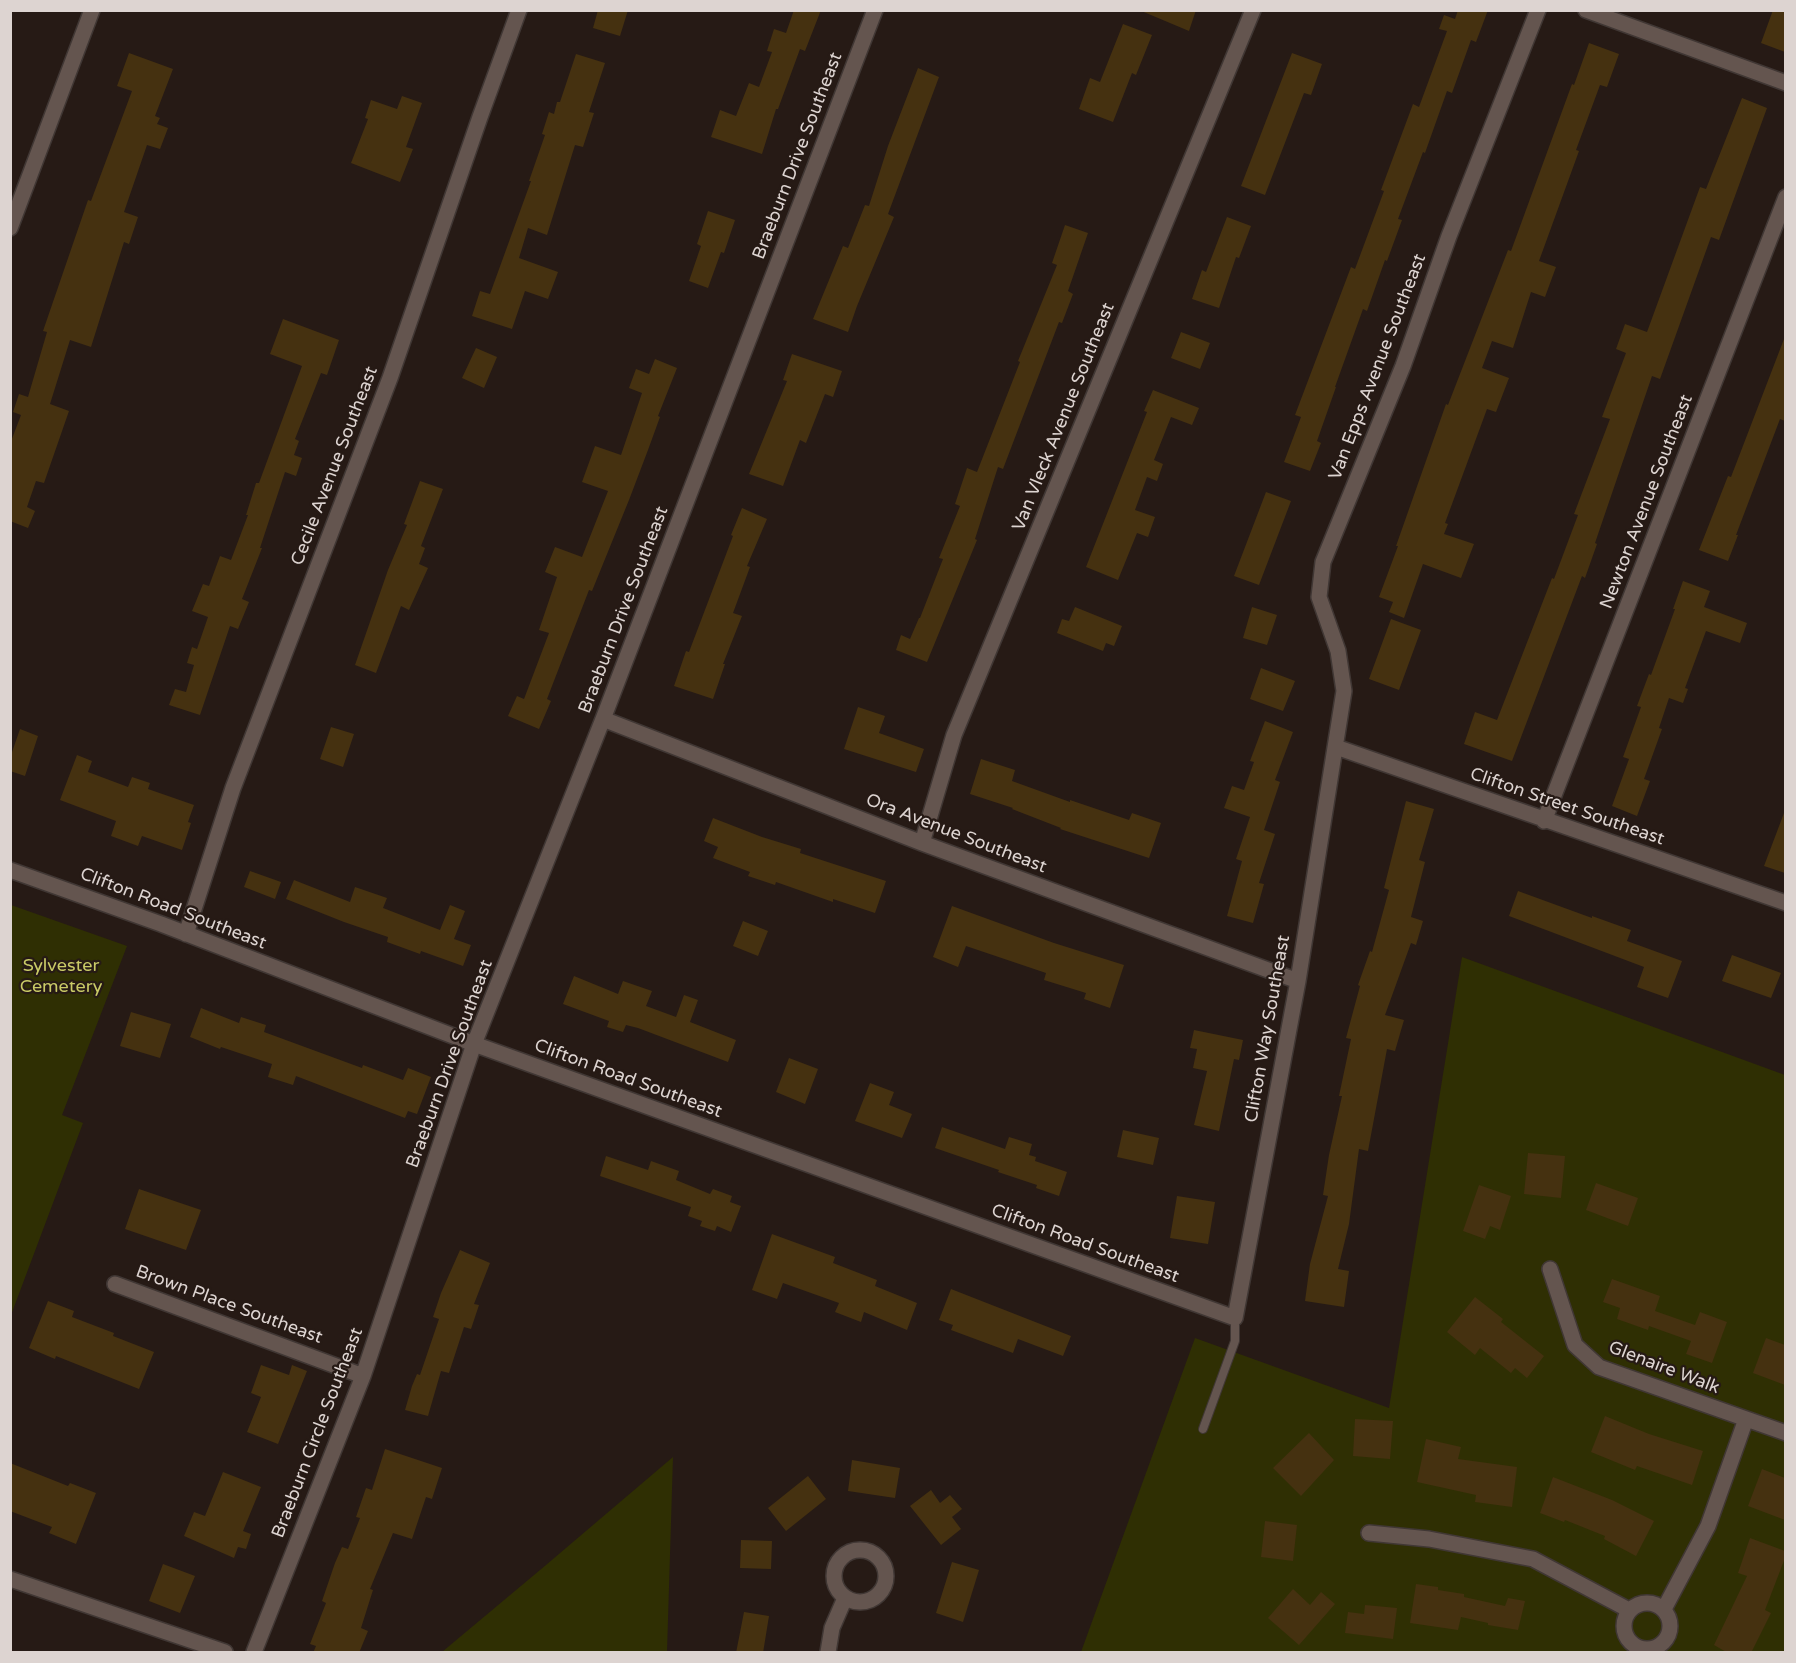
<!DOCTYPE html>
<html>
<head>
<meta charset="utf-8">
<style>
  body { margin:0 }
  #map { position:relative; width:1796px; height:1663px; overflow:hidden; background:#261a15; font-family:"Varela Round",sans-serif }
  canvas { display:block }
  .frame { position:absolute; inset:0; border:12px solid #ddd4d1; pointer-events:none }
</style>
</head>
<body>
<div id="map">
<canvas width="1796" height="1663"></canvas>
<div class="frame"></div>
</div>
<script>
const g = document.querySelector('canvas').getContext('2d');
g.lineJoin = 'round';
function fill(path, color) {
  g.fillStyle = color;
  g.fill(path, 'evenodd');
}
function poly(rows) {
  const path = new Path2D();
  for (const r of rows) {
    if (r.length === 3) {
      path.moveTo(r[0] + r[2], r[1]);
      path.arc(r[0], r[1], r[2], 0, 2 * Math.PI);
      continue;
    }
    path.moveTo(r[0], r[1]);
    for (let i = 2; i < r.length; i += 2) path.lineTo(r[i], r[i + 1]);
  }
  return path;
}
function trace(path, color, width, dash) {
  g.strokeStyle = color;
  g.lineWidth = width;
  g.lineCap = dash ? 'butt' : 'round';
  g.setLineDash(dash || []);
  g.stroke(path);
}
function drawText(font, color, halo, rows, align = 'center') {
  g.font = font + ' "Varela Round",sans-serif';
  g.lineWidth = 4.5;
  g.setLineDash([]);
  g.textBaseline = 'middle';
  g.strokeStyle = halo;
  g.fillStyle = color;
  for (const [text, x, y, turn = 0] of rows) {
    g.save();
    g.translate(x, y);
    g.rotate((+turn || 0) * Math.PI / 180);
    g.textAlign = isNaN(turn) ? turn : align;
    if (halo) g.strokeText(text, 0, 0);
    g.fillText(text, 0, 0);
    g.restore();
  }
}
fill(poly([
  [11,905,127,946,62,1115,83,1123,11,1315],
  [1462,957,1785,1075,1785,1652,1081,1652,1195,1338,1389,1408],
  [673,1457,667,1652,442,1652,546,1565]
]), '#2f2f03');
fill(poly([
  [598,10,628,10,620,36,593,28],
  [794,10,821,10,805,51,800,49,796,60,778,109,776,109,762,154,711,137,720,110,736,116,749,83,759,87,772,52,767,51,774,29,786,33],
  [1139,10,1196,10,1189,31],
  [1458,10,1488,10,1476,42,1471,40,1452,93,1447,91,1425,153,1423,152,1398,219,1402,220,1387,261,1385,260,1367,311,1363,309,1335,387,1336,387,1317,441,1321,443,1310,471,1284,462,1301,417,1295,415,1351,267,1355,269,1384,191,1381,190,1413,104,1419,107,1447,31,1439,29,1444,15,1455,19],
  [1773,10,1785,10,1785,52,1761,43],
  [1123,24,1152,35,1136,75,1132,73,1113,122,1079,109,1090,78,1100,82],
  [1589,43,1619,54,1607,87,1600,85,1576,150,1579,151,1539,261,1556,267,1545,297,1531,292,1513,348,1492,341,1482,368,1509,378,1496,412,1487,409,1445,523,1448,524,1444,534,1474,544,1461,578,1423,564,1404,618,1389,612,1393,602,1379,597,1398,546,1396,546,1446,404,1448,405,1508,250,1511,251,1572,84,1574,85],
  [129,53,173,69,155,116,160,118,157,124,168,128,160,149,147,145,124,212,138,217,129,244,124,242,91,347,70,340,50,404,69,411,44,483,36,481,27,507,35,511,28,528,10,521,10,444,21,415,13,412,19,394,28,397,47,332,43,331,88,200,91,201,132,91,117,86],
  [1292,53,1322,64,1311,95,1304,93,1265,195,1241,186],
  [576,54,605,63,589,112,594,113,583,147,575,145,547,235,528,228,519,258,558,272,548,299,525,291,512,329,472,316,480,291,490,294,531,181,529,181,545,135,542,134,549,112,554,114,557,102,560,102],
  [918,68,939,77,888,214,894,217,857,306,848,332,813,319,843,246,848,248,865,205,869,206,888,146],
  [402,96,422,103,406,147,413,149,400,182,351,163,368,119,365,118,371,100,397,109],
  [1742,98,1767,108,1719,240,1711,237,1660,379,1652,376,1595,543,1597,544,1585,578,1582,576,1512,761,1464,744,1475,712,1497,720,1552,578,1554,579,1578,515,1574,514,1610,419,1602,417,1626,353,1616,349,1625,324,1647,332,1700,187,1706,189],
  [708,211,735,220,724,253,721,252,708,288,689,281,701,246,697,244],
  [1227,217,1251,226,1239,258,1236,257,1219,308,1192,299,1202,270,1206,272],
  [1065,225,1088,233,1068,291,1073,294,1062,323,1059,322,1003,469,998,467,975,539,977,540,927,662,896,650,901,635,910,639,919,618,920,618,943,559,939,558,960,506,955,504,967,468,977,472,1020,362,1018,361,1057,265,1052,263],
  [283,319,339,340,327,375,321,373,295,439,299,441,294,455,302,458,296,476,285,472,260,548,262,548,242,599,249,602,238,629,230,626,200,715,169,705,175,689,186,692,194,665,187,663,192,647,197,649,208,617,192,611,203,584,209,586,220,556,231,560,248,515,246,515,256,483,259,483,302,366,270,354],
  [1181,332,1210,343,1200,369,1171,358],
  [1784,339,1785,339,1785,421,1780,419,1736,535,1738,535,1728,561,1699,550,1728,476,1731,477],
  [476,348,497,357,484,388,462,378],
  [792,354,842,371,833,397,825,394,806,443,800,440,783,486,749,474,787,381,783,380],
  [655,359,677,368,658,416,660,417,648,450,629,500,592,591,589,590,547,699,551,701,539,729,508,716,517,696,524,699,549,633,539,630,557,577,545,572,555,547,582,557,608,491,582,482,595,446,621,455,642,393,629,388,636,369,649,374],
  [1153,390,1199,408,1192,425,1171,417,1154,460,1163,464,1157,481,1147,477,1135,510,1155,517,1148,537,1137,533,1118,580,1086,567,1147,412,1144,411],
  [420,481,443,489,421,546,425,548,419,564,428,568,409,610,401,606,376,673,355,665,388,570,407,525,404,524],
  [1266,492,1291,501,1259,585,1234,576],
  [742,508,767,519,747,566,750,567,733,613,742,616,723,664,725,664,713,699,674,686,686,651,689,652,733,536,731,535],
  [1683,581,1710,591,1704,607,1747,623,1740,643,1706,631,1685,688,1688,689,1683,703,1669,698,1659,728,1662,729,1644,779,1650,781,1637,816,1612,806,1629,759,1623,757,1641,707,1637,706,1649,674,1651,675,1675,609,1673,609],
  [1075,607,1122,626,1114,646,1106,643,1103,651,1057,633,1062,619,1069,621],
  [1252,607,1277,615,1267,645,1243,638],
  [1391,619,1421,630,1399,690,1369,679],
  [1261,668,1295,681,1283,711,1250,699],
  [858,707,885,716,879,733,924,749,916,772,844,749],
  [1265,721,1293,732,1275,780,1280,782,1264,830,1275,834,1259,883,1264,884,1253,923,1227,916,1242,861,1236,859,1250,817,1224,808,1232,786,1244,790,1254,762,1250,761],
  [331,727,354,734,343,767,320,759],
  [20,729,38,736,25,776,10,771,10,758],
  [77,755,92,761,88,772,128,787,132,777,150,783,148,789,194,805,188,822,191,823,182,850,142,836,138,846,111,836,116,821,60,800],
  [981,759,1015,770,1012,781,1070,802,1070,800,1129,820,1132,813,1161,823,1149,858,1060,829,1061,828,1012,809,1013,808,970,794],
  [1406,801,1434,809,1419,860,1425,862,1411,917,1423,921,1416,945,1411,943,1385,1015,1404,1020,1395,1051,1387,1049,1368,1151,1359,1149,1349,1224,1338,1269,1349,1271,1344,1307,1305,1301,1310,1264,1328,1196,1323,1195,1329,1155,1342,1096,1339,1096,1351,1039,1346,1038,1360,986,1358,985,1370,951,1372,952,1389,890,1384,888],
  [1784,813,1785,813,1785,873,1764,866],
  [713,818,762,837,801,849,800,853,886,881,875,913,833,899,833,902,776,882,775,885,748,876,750,872,713,858,718,847,704,841],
  [250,871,281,882,275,899,244,887],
  [294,880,350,902,355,887,387,898,383,908,440,930,450,905,465,911,454,939,471,945,463,966,421,951,420,954,387,942,388,937,344,922,286,899],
  [1518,891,1592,918,1592,916,1631,930,1627,941,1682,961,1668,998,1637,987,1644,967,1509,916],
  [952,906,1054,943,1124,965,1110,1008,1084,999,1086,993,1044,980,1046,973,966,946,958,967,933,957],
  [743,921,768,931,758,956,733,946],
  [1732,955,1781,973,1771,998,1722,981],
  [574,976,618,994,623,981,652,991,646,1006,676,1017,684,995,698,1000,690,1022,736,1040,728,1062,638,1028,626,1025,623,1032,607,1027,609,1021,563,1004],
  [201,1008,239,1023,241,1017,266,1025,264,1032,362,1068,363,1065,403,1080,408,1068,431,1077,417,1114,408,1111,405,1118,296,1076,293,1085,268,1077,272,1064,221,1047,220,1049,190,1037],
  [131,1012,171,1024,160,1058,120,1046],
  [1194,1030,1243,1040,1239,1060,1234,1059,1219,1131,1194,1125,1207,1071,1193,1068,1197,1049,1190,1048],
  [789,1058,818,1069,805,1104,776,1092],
  [870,1083,894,1092,889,1105,912,1114,902,1138,855,1121],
  [942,1127,1005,1149,1009,1137,1032,1144,1029,1155,1036,1157,1035,1161,1067,1172,1059,1196,1036,1188,1037,1185,998,1172,999,1170,935,1148],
  [1123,1130,1159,1138,1153,1165,1117,1157],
  [1528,1153,1565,1156,1561,1198,1524,1194],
  [606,1156,648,1170,651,1161,679,1171,676,1180,710,1194,713,1189,732,1196,730,1202,741,1206,731,1232,717,1226,715,1231,700,1226,702,1221,688,1216,691,1207,600,1176],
  [1596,1183,1638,1198,1628,1226,1586,1210],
  [1479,1185,1511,1196,1500,1230,1490,1226,1485,1239,1463,1231],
  [139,1189,201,1210,186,1250,125,1229],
  [1177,1196,1215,1202,1208,1244,1170,1238],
  [772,1234,835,1257,833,1263,877,1280,875,1286,917,1303,907,1330,864,1312,861,1322,835,1312,839,1303,783,1283,777,1299,752,1290],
  [460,1250,490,1263,474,1304,479,1305,471,1329,464,1327,449,1373,441,1371,428,1416,405,1410,412,1386,417,1374,420,1375,439,1319,433,1317,441,1293],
  [1612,1279,1660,1296,1655,1311,1695,1325,1700,1312,1727,1322,1712,1363,1686,1354,1691,1341,1649,1326,1648,1330,1617,1319,1620,1308,1603,1302],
  [951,1289,1071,1336,1063,1356,1018,1339,1013,1353,951,1330,953,1325,939,1320],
  [1475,1297,1503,1319,1501,1322,1544,1356,1527,1378,1515,1368,1511,1373,1480,1348,1475,1355,1447,1332],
  [48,1301,74,1311,72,1317,114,1333,113,1336,154,1352,139,1389,56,1356,55,1359,29,1348],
  [1766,1338,1785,1345,1785,1385,1753,1373],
  [261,1365,289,1375,292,1365,307,1371,278,1444,247,1432,261,1397,251,1393],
  [1605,1416,1649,1434,1703,1451,1692,1485,1637,1466,1635,1470,1591,1452],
  [1355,1419,1393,1421,1390,1459,1353,1456],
  [1309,1433,1334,1460,1301,1496,1273,1468],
  [1426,1439,1461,1447,1458,1459,1517,1467,1512,1507,1475,1502,1476,1495,1417,1482],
  [385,1449,442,1468,432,1499,426,1497,412,1539,393,1533,370,1589,373,1590,361,1628,368,1631,359,1653,313,1653,316,1646,310,1644,326,1603,322,1601,335,1563,342,1547,348,1549,360,1518,356,1517,366,1488,372,1490],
  [852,1460,900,1468,895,1498,848,1491],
  [10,1463,68,1486,70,1483,96,1493,76,1544,49,1533,52,1527,10,1511],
  [1762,1469,1785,1478,1785,1520,1748,1506],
  [223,1472,261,1487,243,1531,251,1534,246,1549,238,1547,234,1558,184,1536,194,1512,205,1516],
  [808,1476,826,1499,786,1531,768,1508],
  [1553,1477,1612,1500,1654,1521,1636,1556,1604,1539,1605,1536,1565,1520,1564,1522,1540,1513],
  [931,1490,940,1503,950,1495,962,1509,952,1517,961,1529,941,1545,910,1506],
  [1265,1521,1297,1525,1293,1561,1261,1557],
  [1750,1538,1785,1551,1785,1558,1765,1610,1771,1613,1751,1653,1728,1653,1714,1645,1747,1576,1738,1573],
  [741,1540,772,1541,771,1569,740,1568],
  [952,1562,979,1570,963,1622,936,1613],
  [163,1564,195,1576,180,1613,149,1601],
  [1416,1584,1438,1587,1438,1590,1464,1594,1464,1597,1505,1606,1508,1598,1525,1601,1518,1630,1488,1625,1488,1623,1461,1617,1458,1630,1410,1623],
  [1293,1589,1310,1605,1321,1592,1335,1604,1299,1645,1268,1618],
  [1365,1605,1397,1608,1393,1639,1345,1633,1348,1612,1364,1614],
  [744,1612,769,1616,763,1653,736,1653]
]), '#453110');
const service = poly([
  [1203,1429,1235,1341,1235,1318]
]);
const minor = poly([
  [1586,10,1786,83],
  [10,228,92,10],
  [603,719,922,843,1298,981],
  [1336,747,1786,903],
  [1544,821,1786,197],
  [922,843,954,735,1253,10],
  [10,870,161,924,474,1044,1235,1318,1298,981,1344,691,1338,651,1319,597,1323,562,1403,366,1449,236,1538,10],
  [186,934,233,788,390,378,480,117,519,10],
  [1550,1269,1575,1345,1599,1367,1786,1433],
  [115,1284,363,1376],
  [1369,1533,1429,1539,1533,1559,1629,1610],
  [860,1576,26],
  [10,1579,225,1652],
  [1647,1626,23],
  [1664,1609,1708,1526,1746,1419],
  [254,1652,363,1376,474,1044,603,719,875,10],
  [828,1652,832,1628,845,1598]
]);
trace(service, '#403734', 10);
trace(minor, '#403734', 18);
trace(service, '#64554f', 8);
trace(minor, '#64554f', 15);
drawText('18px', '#ddd4d1', '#261a15', [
  ["Braeburn Drive Southeast",798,156,-69],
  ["Van Epps Avenue Southeast",1378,367,-69],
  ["Van Vleck Avenue Southeast",1064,417,-68],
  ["Cecile Avenue Southeast",335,466,-69],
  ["Newton Avenue Southeast",1647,502,-69],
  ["Braeburn Drive Southeast",624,610,-69],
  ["Clifton Street Southeast",1567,807,19],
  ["Ora Avenue Southeast",956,834,21],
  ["Clifton Road Southeast",173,909,21],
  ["Clifton Way Southeast",1268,1029,-80],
  ["Braeburn Drive Southeast",450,1064,-70],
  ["Clifton Road Southeast",628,1079,20],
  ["Clifton Road Southeast",1085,1244,20],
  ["Brown Place Southeast",229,1305,20],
  ["Glenaire Walk",1664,1368,21],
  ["Braeburn Circle Southeast",318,1433,-69]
]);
drawText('18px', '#cacb67', '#261a15', [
  ["Sylvester",61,966],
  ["Cemetery",61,987]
]);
</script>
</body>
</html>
